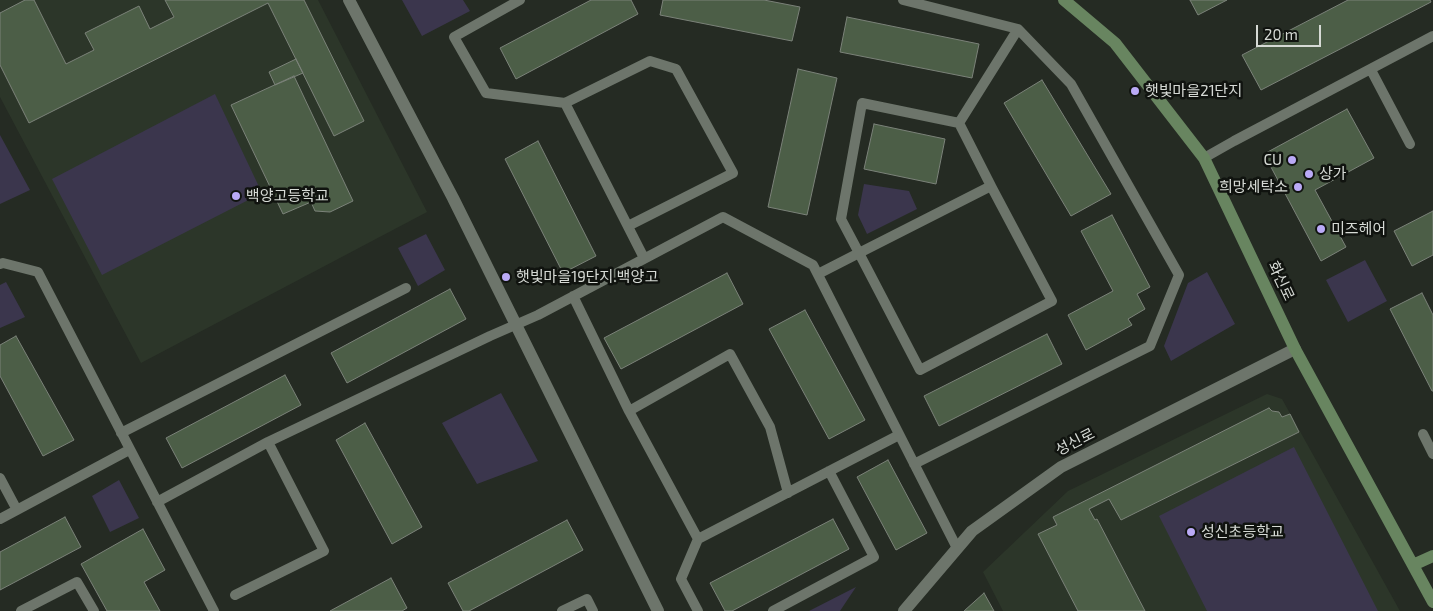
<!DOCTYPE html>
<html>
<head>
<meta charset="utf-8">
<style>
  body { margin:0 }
  #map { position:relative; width:1433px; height:611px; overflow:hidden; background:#252b23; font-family:"Exo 2",sans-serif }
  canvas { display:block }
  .scale { position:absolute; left:1256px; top:25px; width:65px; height:22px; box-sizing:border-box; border:2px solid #d6dad5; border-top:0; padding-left:6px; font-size:15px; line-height:18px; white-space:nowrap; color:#d6dad5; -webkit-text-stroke:4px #10130f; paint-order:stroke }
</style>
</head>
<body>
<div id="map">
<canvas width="1433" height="611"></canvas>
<div class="scale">20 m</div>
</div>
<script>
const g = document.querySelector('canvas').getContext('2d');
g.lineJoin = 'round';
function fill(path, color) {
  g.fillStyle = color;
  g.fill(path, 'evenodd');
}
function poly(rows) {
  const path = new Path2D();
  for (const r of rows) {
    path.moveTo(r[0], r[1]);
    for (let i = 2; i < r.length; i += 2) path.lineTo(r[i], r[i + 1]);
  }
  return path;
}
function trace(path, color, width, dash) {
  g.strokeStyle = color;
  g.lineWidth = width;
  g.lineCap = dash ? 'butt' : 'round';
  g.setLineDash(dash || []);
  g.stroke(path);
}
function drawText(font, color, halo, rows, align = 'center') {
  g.font = font + ' "Exo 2","Noto Sans KR",sans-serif';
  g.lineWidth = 5;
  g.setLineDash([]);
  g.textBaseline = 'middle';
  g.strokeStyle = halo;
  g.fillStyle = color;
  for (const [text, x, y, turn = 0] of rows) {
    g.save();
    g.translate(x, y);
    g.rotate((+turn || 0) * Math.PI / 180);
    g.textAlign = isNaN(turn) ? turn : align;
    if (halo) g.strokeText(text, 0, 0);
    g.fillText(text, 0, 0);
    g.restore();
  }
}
fill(poly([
  [0,0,318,0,427,212,141,363,0,97],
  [1267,394,1282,399,1400,611,1003,611,983,572,1068,491]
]), '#2c3629');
fill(poly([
  [402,0,463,0,470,11,422,36],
  [215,94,262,193,102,275,52,179],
  [0,135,30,190,0,204],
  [864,184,909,191,917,209,867,234,858,215],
  [426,234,445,270,418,286,398,248],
  [1365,260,1387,301,1348,322,1326,280],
  [1207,272,1235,324,1171,361,1164,346,1188,283],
  [6,282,25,317,0,328,0,285],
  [501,393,538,461,477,484,442,423],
  [1294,447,1378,611,1207,611,1159,516],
  [119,480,139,518,110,532,92,496],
  [856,587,840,611,809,611]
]), '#3b364d');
const building = poly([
  [25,0,34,0,66,64,94,50,85,33,139,6,150,29,174,17,165,0,304,0,364,121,334,136,268,3,29,123,0,65,0,13,25,0],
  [591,0,631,0,638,14,516,79,500,48,591,0],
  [663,0,764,0,800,7,792,41,660,15,663,0],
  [1190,0,1227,0,1198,15,1190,0],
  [1348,0,1430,0,1431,2,1261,90,1242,55,1348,0],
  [847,17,979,44,972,78,840,52,847,17],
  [296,59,303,73,275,85,269,72,296,59],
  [798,69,837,78,807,215,768,207,798,69],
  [294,76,353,201,330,212,315,211,311,202,283,214,231,105,294,76],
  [1042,80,1111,194,1071,216,1004,103,1042,80],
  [1347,109,1374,158,1315,190,1346,247,1321,261,1264,154,1347,109],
  [874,124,945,139,936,184,864,169,874,124],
  [538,141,596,256,563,273,505,159,538,141],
  [1433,211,1433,255,1412,266,1394,231,1433,211],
  [1112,215,1150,287,1137,294,1145,309,1128,319,1132,325,1086,350,1068,315,1113,291,1081,231,1112,215],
  [727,273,743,304,621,369,604,338,727,273],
  [450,289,466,319,347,383,331,353,450,289],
  [1422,293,1433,315,1433,391,1432,391,1390,309,1422,293],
  [805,310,865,420,829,439,769,329,805,310],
  [1047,334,1062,364,939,426,924,396,1047,334],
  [16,336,74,440,43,456,0,376,0,345,16,336],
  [285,375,301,405,182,468,166,438,285,375],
  [1269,408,1272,411,1279,412,1282,417,1290,414,1299,432,1121,520,1109,499,1089,509,1095,520,1097,519,1145,611,1078,611,1038,534,1057,525,1053,517,1269,408],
  [365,423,422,527,392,544,336,440,365,423],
  [888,460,927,533,896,550,857,477,888,460],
  [65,517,81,547,0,590,0,552,65,517],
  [833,519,849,549,732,611,725,611,710,583,833,519],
  [567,520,583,550,469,611,463,611,448,583,567,520],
  [143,529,165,570,144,582,160,611,107,611,81,564,143,529],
  [391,578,407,608,402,611,330,611,391,578],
  [984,593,994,611,964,611,984,593]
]);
fill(building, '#4c5e47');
trace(building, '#7b8279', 1);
trace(poly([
  [520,0,454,37,486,93,565,103,644,258],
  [903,0,1018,29,1071,84,1179,275,1150,346,914,464],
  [1371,70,1410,144],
  [565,103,650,61,676,69,733,173,628,226],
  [959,123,1018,29],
  [1204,158,1234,141,1433,36],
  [0,264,3,263,38,272,214,611],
  [818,274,859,253,991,186,1052,301,920,370,859,253,841,219,862,103,959,123,991,186],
  [573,296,629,411,698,539,899,435],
  [629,411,730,354,770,427,788,493],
  [121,433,406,288],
  [1423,434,1433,454],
  [0,478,17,510],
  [157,502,268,442,490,336,538,315,723,217,813,265,957,548],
  [0,519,129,450],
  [698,539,681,579,698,611],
  [235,595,324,551,268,442],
  [21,611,77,582,94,611],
  [562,611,587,599,593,611],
  [773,611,874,557,829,471]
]), '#6d756b', 10);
trace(poly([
  [349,0,453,198,658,611],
  [904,611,972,531,1061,467,1295,349]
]), '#6d756b', 12);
trace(poly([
  [1064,0,1115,43,1204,158,1295,349,1433,602],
  [1413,565,1433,556]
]), '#688560', 12);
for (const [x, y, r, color] of [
  [1135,91,5,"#baaaf6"],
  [1292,160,5,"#baaaf6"],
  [1309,174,5,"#baaaf6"],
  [1298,187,5,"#baaaf6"],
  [236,196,5,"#baaaf6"],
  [1321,229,5,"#baaaf6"],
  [506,277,5,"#baaaf6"],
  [1191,532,5,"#baaaf6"]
]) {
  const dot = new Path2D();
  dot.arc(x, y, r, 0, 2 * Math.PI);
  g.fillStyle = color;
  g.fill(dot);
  trace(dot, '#10130f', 2);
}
drawText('15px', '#d6dad5', '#10130f', [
  ["햇빛마을21단지",1145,91],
  ["CU",1282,160,"right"],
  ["상가",1319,174],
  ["희망세탁소",1288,187,"right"],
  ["백양고등학교",246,196],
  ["미즈헤어",1331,229],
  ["햇빛마을19단지.백양고",516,277],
  ["성신초등학교",1201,532]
], 'left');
drawText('15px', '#d6dad5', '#10130f', [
  ["화신로",1281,281,65],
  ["성신로",1075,442,-27]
]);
</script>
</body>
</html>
